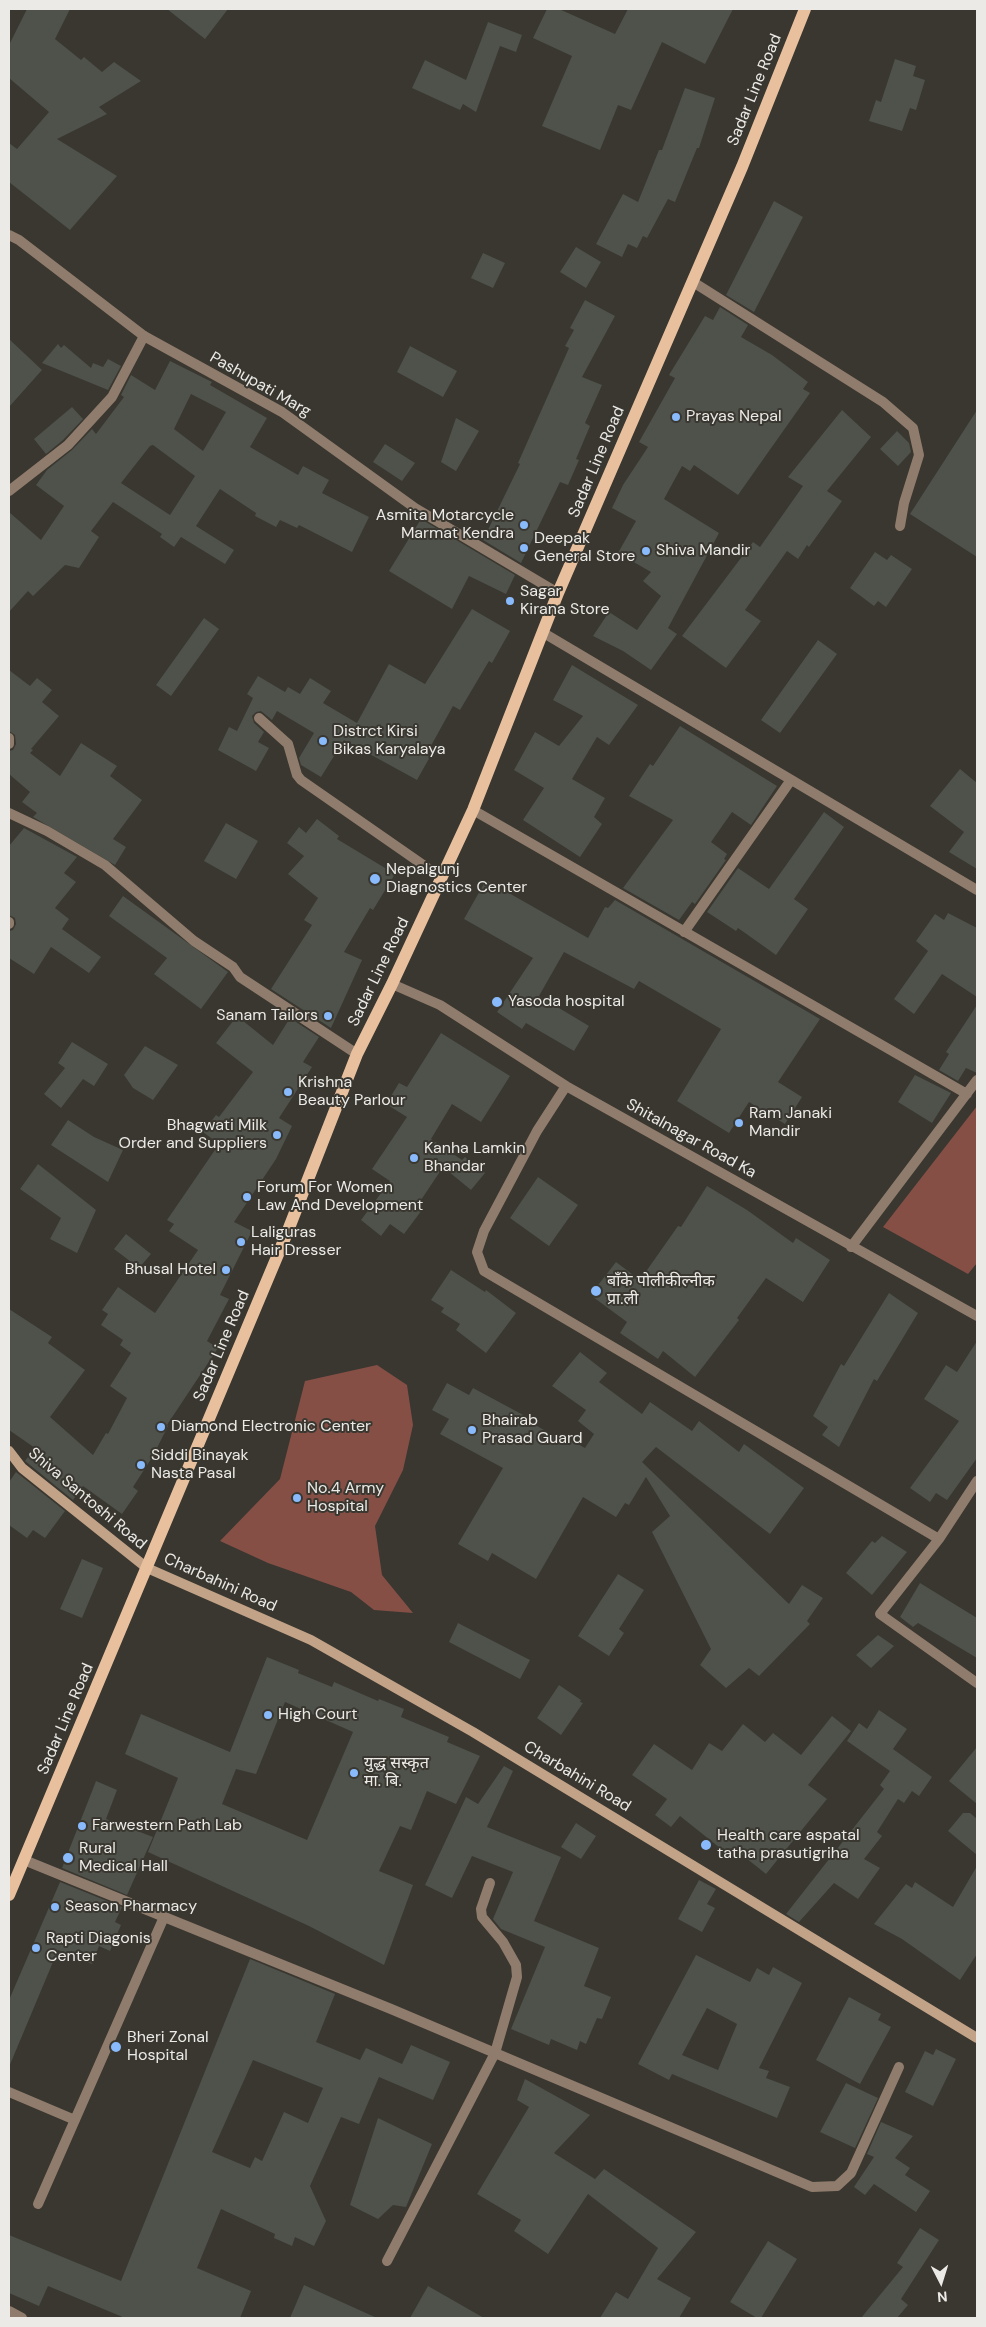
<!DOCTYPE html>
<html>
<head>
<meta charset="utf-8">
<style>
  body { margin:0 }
  #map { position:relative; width:986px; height:2327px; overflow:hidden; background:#393730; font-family:"DM Sans",sans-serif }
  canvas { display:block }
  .frame { position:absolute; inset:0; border:10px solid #eceae6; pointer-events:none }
  .north { position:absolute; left:916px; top:2257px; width:50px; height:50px; -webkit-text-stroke:4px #393730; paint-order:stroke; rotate:175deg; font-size:14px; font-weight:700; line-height:20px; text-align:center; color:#eceae6 }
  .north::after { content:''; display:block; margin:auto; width:18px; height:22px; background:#eceae6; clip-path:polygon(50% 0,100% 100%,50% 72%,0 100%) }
</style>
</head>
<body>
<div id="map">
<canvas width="986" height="2327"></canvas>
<div class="frame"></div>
<div class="north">N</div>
</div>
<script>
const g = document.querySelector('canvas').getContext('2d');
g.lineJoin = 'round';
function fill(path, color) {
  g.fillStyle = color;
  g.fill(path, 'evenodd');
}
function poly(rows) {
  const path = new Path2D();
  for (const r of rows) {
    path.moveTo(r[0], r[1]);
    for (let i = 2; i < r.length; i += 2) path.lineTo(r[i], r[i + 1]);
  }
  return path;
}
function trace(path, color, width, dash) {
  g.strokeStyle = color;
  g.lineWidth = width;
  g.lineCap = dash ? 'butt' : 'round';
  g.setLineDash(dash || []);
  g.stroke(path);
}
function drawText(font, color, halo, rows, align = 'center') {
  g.font = font + ' "DM Sans","Noto Sans Devanagari",sans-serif';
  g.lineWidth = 4;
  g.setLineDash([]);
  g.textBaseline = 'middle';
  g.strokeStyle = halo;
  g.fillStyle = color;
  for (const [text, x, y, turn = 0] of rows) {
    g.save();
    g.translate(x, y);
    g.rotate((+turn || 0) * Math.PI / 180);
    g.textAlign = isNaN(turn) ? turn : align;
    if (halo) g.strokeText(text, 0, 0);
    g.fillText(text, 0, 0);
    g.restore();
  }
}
fill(poly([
  [977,1106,977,1263,968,1274,883,1227],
  [377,1365,407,1385,413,1425,403,1470,375,1526,382,1575,413,1613,374,1610,351,1592,268,1563,220,1541,280,1479,305,1381]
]), '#854f46');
fill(poly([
  [27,9,70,9,55,39,81,60,84,57,102,72,114,62,141,81,99,107,107,114,57,139,117,176,70,230,9,182,9,143,17,149,49,112,9,78,9,45],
  [167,9,228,9,205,39],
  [547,9,559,9,615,34,628,9,733,9,705,64,662,42,631,110,618,105,600,150,542,126,572,56,533,38],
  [488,22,522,35,516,52,500,46,476,112,463,104,460,110,412,88,425,60,466,80],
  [895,59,916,66,913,76,925,80,916,110,910,108,902,131,869,121,876,100,881,102],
  [685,88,715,98,699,148,697,148,675,202,668,199,647,238,643,236,637,248,628,244,622,257,596,244,623,194,638,202,659,150,662,150],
  [774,201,803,217,754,312,726,295],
  [576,247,601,262,586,288,560,272],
  [483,253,505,263,493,288,471,278],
  [585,300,615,316,582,377,602,385,585,423,590,426,576,459,579,460,568,485,560,482,521,563,483,540,520,464,518,463,569,348,565,346,574,330,570,328],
  [720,307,748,325,741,337,772,355,808,382,803,389,810,393,738,495,694,465,690,471,682,466,664,499,719,533,668,628,677,634,651,670,623,651,593,636,609,612,637,630,661,596,643,581,651,572,618,553,636,521,612,508,623,485,648,447,639,442,675,378,669,375,705,316,713,320],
  [9,339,42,370,9,407],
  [58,344,61,348,64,345,91,368,93,363,103,367,108,359,121,366,108,390,42,363],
  [410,346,457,371,443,397,397,372],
  [170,361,212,382,210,385,267,418,250,447,298,475,303,466,329,480,322,493,369,517,352,552,299,525,297,528,280,520,276,527,255,516,256,513,220,489,196,526,234,550,225,564,181,537,174,547,160,537,162,534,113,502,91,531,99,537,79,568,65,565,33,596,28,591,9,612,9,512,41,540,64,506,36,485,47,470,72,450,92,429,96,434,124,397,121,395,131,375,155,390],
  [191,394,226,412,203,451,174,429],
  [153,445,195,476,170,515,121,483,150,446],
  [72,407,83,419,63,440,46,454,34,439],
  [842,410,871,437,827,491,842,501,809,547,807,545,798,559,787,551,745,610,761,621,726,668,682,636,753,542,760,547,803,486,788,477],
  [977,410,977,557,910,514],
  [456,418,479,431,456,471,441,462],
  [897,431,909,443,911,452,898,466,880,449],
  [385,444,415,463,402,481,373,462],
  [421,519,515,575,506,594,469,576,452,609,389,571],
  [875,552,887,560,891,555,912,569,886,607,878,601,874,606,850,588],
  [472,609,510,631,492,663,489,661,460,710,453,706,427,753,431,755,417,780,344,740,321,777,301,765,299,758,314,733,277,711,272,720,261,711,256,712,252,716,254,723,264,732,258,742,269,748,256,771,218,750,229,727,237,731,253,698,247,694,258,676,285,692,288,687,300,694,310,678,331,691,323,703,357,723,389,664,425,684],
  [204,618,219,629,171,696,156,685],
  [818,640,837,654,780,733,761,720],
  [572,665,638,705,609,745,597,737,572,779,605,798,594,817,602,824,580,857,523,820,544,788,514,770,535,732,559,746,583,716,553,700],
  [9,670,30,686,37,678,52,690,42,702,59,716,31,749,33,750,30,753,60,776,81,743,117,766,110,776,142,800,113,839,126,847,115,865,33,817,37,813,22,802,30,792,9,774,9,751,13,750,16,744,15,735,9,731],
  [680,726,777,786,751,825,732,812,711,842,727,854,724,859,726,860,695,904,692,902,679,920,623,888,673,820,629,796,650,764,653,766],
  [960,769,977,783,977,869,949,852,964,832,930,806],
  [824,812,844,827,794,899,808,909,776,955,738,928,736,931,707,912,738,868,769,889],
  [317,819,339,836,337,839,395,874,373,910,370,908,344,952,362,960,331,1028,271,989,312,925,304,920,318,898,288,874,304,856,287,843,299,827,306,833],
  [226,823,258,841,236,879,204,861],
  [24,828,77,857,64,873,76,882,55,908,69,919,62,929,101,957,89,973,51,947,34,974,9,958,9,931,13,930,16,924,15,918,9,915,9,846],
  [486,880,588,938,605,907,608,908,615,900,820,1019,778,1082,802,1097,785,1124,749,1102,729,1133,677,1101,721,1029,639,981,634,989,564,952,539,996,589,1026,574,1051,526,1023,522,1029,497,1012,533,958,464,919],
  [123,896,228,972,201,1009,154,974,167,958,109,916],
  [948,913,977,928,977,997,942,974,914,1014,894,999,928,951,916,941,935,914,944,920],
  [977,1005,977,1073,966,1068,958,1081,939,1070,949,1054,946,1052],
  [237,1016,273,1045,290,1018,319,1037,303,1062,312,1067,279,1118,292,1126,276,1159,234,1222,252,1231,220,1295,229,1299,207,1341,218,1348,167,1425,168,1426,153,1456,133,1487,138,1491,122,1514,83,1486,73,1500,25,1461,35,1448,9,1430,9,1309,52,1337,48,1343,85,1370,50,1417,93,1455,106,1433,108,1434,127,1398,110,1386,131,1353,120,1345,123,1340,101,1325,108,1314,102,1310,118,1287,155,1313,198,1250,169,1231,174,1224,167,1220,219,1144,203,1132,216,1115,219,1117,253,1072,216,1043],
  [441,1033,510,1076,481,1122,452,1104,431,1139,462,1160,465,1157,485,1173,471,1190,443,1167,417,1206,422,1210,404,1234,390,1224,381,1236,361,1220,390,1181,372,1169,407,1117,386,1104,399,1083,407,1087],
  [72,1042,108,1064,94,1086,83,1079,61,1108,44,1094,65,1068,58,1063],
  [145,1046,178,1065,153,1100,133,1088,124,1075],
  [915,1075,951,1093,932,1123,898,1102],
  [68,1120,94,1137,123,1150,108,1182,51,1145],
  [38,1164,96,1210,77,1253,50,1239,61,1218,20,1189],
  [538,1177,578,1205,549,1246,510,1218],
  [707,1186,747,1210,793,1243,796,1238,830,1260,803,1302,766,1278,737,1318,739,1320,695,1377,663,1351,658,1359,620,1333,627,1322,593,1297,597,1292,595,1289,616,1262,640,1280,678,1226,681,1227],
  [126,1234,151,1254,139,1268,114,1249],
  [451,1270,485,1292,486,1290,516,1313,486,1353,456,1330,460,1324,441,1312,444,1308,431,1300],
  [889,1293,918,1313,877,1381,874,1379,839,1447,822,1435,828,1427,813,1416,841,1364,844,1366],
  [977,1341,977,1458,947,1500,936,1493,930,1502,910,1488,959,1421,924,1399,946,1365,957,1372],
  [580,1352,607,1373,599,1382,642,1414,650,1402,692,1431,699,1421,739,1452,744,1444,804,1488,770,1534,656,1447,642,1462,789,1604,802,1585,823,1598,807,1621,810,1624,759,1676,749,1668,726,1688,700,1665,711,1649,652,1532,670,1516,646,1477,629,1505,625,1503,616,1517,583,1497,536,1579,492,1553,488,1561,458,1544,503,1468,440,1434,449,1419,432,1410,447,1383,469,1395,473,1388,527,1417,525,1419,563,1441,565,1437,585,1448,594,1434,578,1421,586,1410,552,1386],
  [16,1472,65,1511,45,1538,33,1530,27,1538,9,1525,9,1482],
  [882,1536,907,1552,872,1595,846,1573,872,1541,875,1543],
  [82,1559,103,1568,82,1618,60,1609],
  [618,1574,644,1590,619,1629,624,1633,609,1656,578,1636],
  [920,1583,977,1618,977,1658,918,1623,913,1627,900,1617],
  [458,1623,530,1660,520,1679,449,1642],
  [878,1635,894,1646,871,1668,856,1655],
  [267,1657,299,1670,298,1673,332,1687,334,1682,378,1701,379,1699,404,1709,401,1717,449,1737,447,1742,480,1756,456,1804,427,1791,411,1830,400,1826,379,1871,413,1885,384,1965,309,1926,148,1852,178,1778,125,1754,141,1714,230,1752],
  [285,1702,353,1732,307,1840,222,1804,236,1769,256,1774],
  [559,1685,581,1700,580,1702,583,1703,561,1735,537,1718],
  [879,1710,907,1729,893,1749,932,1777,919,1796,912,1791,904,1803,898,1799,877,1832,882,1836,864,1859,880,1868,858,1899,834,1883,799,1922,786,1914,884,1789,880,1785,890,1771,847,1741,859,1723,867,1729],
  [832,1716,851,1731,808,1785,827,1799,766,1874,736,1850,730,1856,680,1816,671,1827,655,1815,667,1799,632,1775,654,1744,692,1770,709,1743,722,1751,743,1724,765,1742,773,1733,801,1755],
  [977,1747,977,1804,949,1781],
  [504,1766,513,1771,487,1827,561,1857,534,1921,599,1948,584,1986,611,1997,602,2019,597,2018,586,2044,580,2041,577,2050,551,2039,549,2045,511,2029,545,1947,501,1929,493,1919,513,1872,472,1856,452,1898,425,1885,466,1797,478,1804],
  [96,1781,117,1790,106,1819,153,1837,127,1895,62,1868],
  [963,1813,970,1813,977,1819,977,1855,948,1831],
  [576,1823,596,1836,581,1859,561,1847],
  [977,1866,977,1954,960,1980,902,1939,874,1924,906,1884,912,1888,915,1882,953,1907],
  [699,1880,716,1889,707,1904,715,1908,702,1932,678,1919],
  [60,1882,122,1907,115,1922,121,1925,110,1951,99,1946,92,1964,58,1950,9,2067,9,2000],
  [696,1955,750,1982,757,1968,769,1975,773,1967,802,1983,759,2068,769,2071,766,2078,790,2087,777,2118,672,2074,669,2080,638,2064],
  [707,2008,737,2024,718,2070,682,2055],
  [250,1959,335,1994,316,2042,360,2060,366,2048,402,2064,411,2045,450,2062,433,2100,379,2077,359,2124,341,2117,310,2186,326,2221,314,2246,295,2237,292,2246,274,2238,275,2234,221,2209,197,2268,251,2291,240,2318,125,2318,48,2286,39,2306,9,2293,9,2235,121,2281],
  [253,2060,323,2088,308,2123,284,2112,262,2161,255,2157,250,2168,212,2152],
  [849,1997,881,2014,878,2020,891,2027,860,2084,816,2060],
  [936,2049,956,2059,933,2106,905,2092,925,2051,933,2055],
  [525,2079,590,2115,554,2153,595,2179,604,2169,696,2232,657,2279,691,2298,679,2318,600,2318,616,2292,628,2299,658,2248,588,2194,548,2254,514,2231,521,2220,477,2194,529,2107,517,2100],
  [846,2083,878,2098,855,2148,820,2132],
  [378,2118,432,2144,406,2207,393,2205,378,2219,350,2205],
  [881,2122,913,2136,895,2158,910,2168,905,2175,930,2191,916,2212,874,2184,865,2195,854,2187,874,2157,867,2154],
  [920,2228,939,2240,901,2299,908,2305,897,2318,861,2318,903,2267,897,2263],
  [768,2241,797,2259,761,2318,757,2318,730,2302],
  [304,2285,377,2318,290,2318],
  [428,2286,484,2318,410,2318]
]), '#4e524a');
trace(poly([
  [9,235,19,240,144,336],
  [693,282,883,402,913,428,919,455,904,503,900,526],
  [9,2092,75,2120],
  [38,2204,164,1917],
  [387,2261,495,2053,517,1977,516,1965,503,1942,482,1917,481,1909,490,1883]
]), '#907c6c', 10);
trace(poly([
  [9,491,68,445,112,397,144,336,282,412,415,508,558,593],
  [542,632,977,890],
  [259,718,288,744,297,775,301,780,442,878],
  [9,738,9,744],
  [473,810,967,1094],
  [9,813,47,831,105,865,194,941,233,967,240,977,357,1054],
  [9,922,9,924],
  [684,932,791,780],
  [392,984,440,1005,566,1086,977,1316],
  [566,1086,537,1131,484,1231,477,1252,484,1271,939,1539,977,1481],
  [851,1247,977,1080],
  [939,1539,880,1614,977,1683],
  [24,1860,391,2009,812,2187,837,2186,851,2173,899,2067],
  [9,2311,22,2318]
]), '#907c6c', 10);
trace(poly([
  [9,1451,22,1468,147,1568,311,1640,473,1732,977,2038]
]), '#c2a388', 10);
trace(poly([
  [9,1895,287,1233,357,1054,392,984,473,810,558,593,742,167,805,9]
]), '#e8c09e', 12);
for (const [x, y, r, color] of [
  [676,417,5,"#89bafc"],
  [524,525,5,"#89bafc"],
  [524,548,5,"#89bafc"],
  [646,551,5,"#89bafc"],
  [510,601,5,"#89bafc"],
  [323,741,5,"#89bafc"],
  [375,879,6,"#89bafc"],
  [497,1002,6,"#89bafc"],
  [328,1016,5,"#89bafc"],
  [288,1092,5,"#89bafc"],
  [739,1123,5,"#89bafc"],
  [277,1135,5,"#89bafc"],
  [414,1158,5,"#89bafc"],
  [247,1197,5,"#89bafc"],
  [241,1242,5,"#89bafc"],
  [226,1270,5,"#89bafc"],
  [596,1291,6,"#89bafc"],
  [161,1427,5,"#89bafc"],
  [472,1430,5,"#89bafc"],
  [141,1465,5,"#89bafc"],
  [297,1498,5,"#89bafc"],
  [268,1715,5,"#89bafc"],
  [354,1773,5,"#89bafc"],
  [82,1826,5,"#89bafc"],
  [706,1845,6,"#89bafc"],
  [68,1858,6,"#89bafc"],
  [55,1907,5,"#89bafc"],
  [36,1948,5,"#89bafc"],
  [116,2047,6,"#89bafc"]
]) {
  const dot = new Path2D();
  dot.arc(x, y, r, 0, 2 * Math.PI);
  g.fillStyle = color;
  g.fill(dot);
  trace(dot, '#393730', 2);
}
drawText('16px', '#eceae6', '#393730', [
  ["Sadar Line Road",755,90,-68],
  ["Pashupati Marg",260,385,30],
  ["Sadar Line Road",597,462,-67],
  ["Sadar Line Road",379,972,-64],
  ["Shitalnagar Road Ka",691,1139,29],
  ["Sadar Line Road",222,1346,-67],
  ["Shiva Santoshi Road",87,1499,40],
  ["Charbahini Road",220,1583,24],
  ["Sadar Line Road",66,1719,-67],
  ["Charbahini Road",577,1777,31]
]);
drawText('16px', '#eceae6', '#393730', [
  ["Prayas Nepal",686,417],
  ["Asmita Motarcycle",514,516,"right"],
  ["Marmat Kendra",514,534,"right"],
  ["Deepak",534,539],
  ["General Store",534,557],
  ["Shiva Mandir",656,551],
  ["Sagar",520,592],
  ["Kirana Store",520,610],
  ["Distrct Kirsi",333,732],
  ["Bikas Karyalaya",333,750],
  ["Nepalgunj",386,870],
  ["Diagnostics Center",386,888],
  ["Yasoda hospital",508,1002],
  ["Sanam Tailors",318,1016,"right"],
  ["Krishna",298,1083],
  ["Beauty Parlour",298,1101],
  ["Ram Janaki",749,1114],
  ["Mandir",749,1132],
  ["Bhagwati Milk",267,1126,"right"],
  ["Order and Suppliers",267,1144,"right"],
  ["Kanha Lamkin",424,1149],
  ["Bhandar",424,1167],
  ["Forum For Women",257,1188],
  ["Law And Development",257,1206],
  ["Laliguras",251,1233],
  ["Hair Dresser",251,1251],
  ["Bhusal Hotel",216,1270,"right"],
  ["बाँके पोलीकील्नीक",607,1282],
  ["प्रा.ली",607,1300],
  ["Bhairab",482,1421],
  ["Prasad Guard",482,1439],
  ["Diamond Electronic Center",171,1427],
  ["Siddi Binayak",151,1456],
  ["Nasta Pasal",151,1474],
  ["No.4 Army",307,1489],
  ["Hospital",307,1507],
  ["High Court",278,1715],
  ["युद्ध सस्कृत",364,1764],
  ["मा. बि.",364,1782],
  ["Farwestern Path Lab",92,1826],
  ["Health care aspatal",717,1836],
  ["tatha prasutigriha",717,1854],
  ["Rural",79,1849],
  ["Medical Hall",79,1867],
  ["Season Pharmacy",65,1907],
  ["Rapti Diagonis",46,1939],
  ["Center",46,1957],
  ["Bheri Zonal",127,2038],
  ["Hospital",127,2056]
], 'left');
</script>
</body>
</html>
